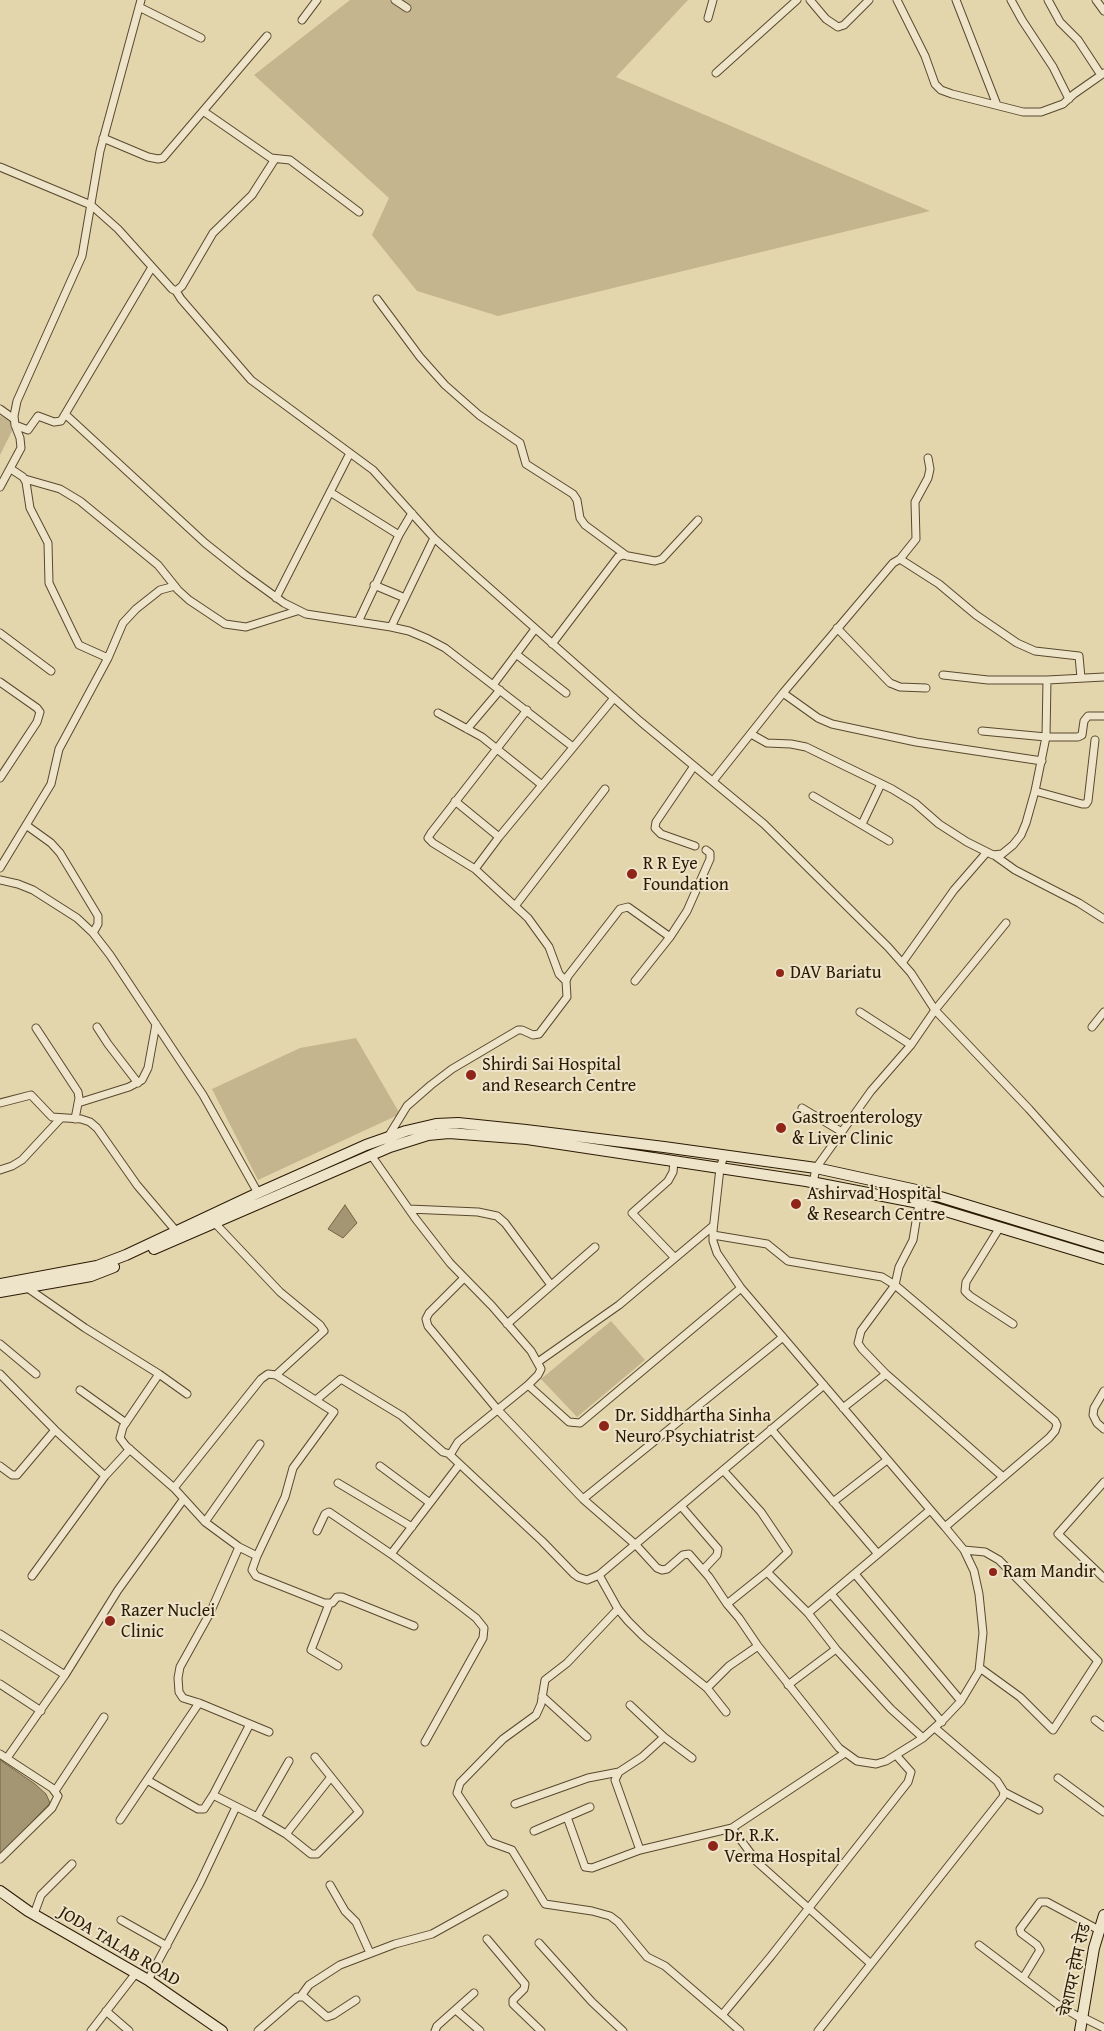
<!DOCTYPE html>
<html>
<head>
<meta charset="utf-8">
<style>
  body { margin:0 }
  canvas { display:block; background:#e3d5ac }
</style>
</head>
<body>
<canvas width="1104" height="2031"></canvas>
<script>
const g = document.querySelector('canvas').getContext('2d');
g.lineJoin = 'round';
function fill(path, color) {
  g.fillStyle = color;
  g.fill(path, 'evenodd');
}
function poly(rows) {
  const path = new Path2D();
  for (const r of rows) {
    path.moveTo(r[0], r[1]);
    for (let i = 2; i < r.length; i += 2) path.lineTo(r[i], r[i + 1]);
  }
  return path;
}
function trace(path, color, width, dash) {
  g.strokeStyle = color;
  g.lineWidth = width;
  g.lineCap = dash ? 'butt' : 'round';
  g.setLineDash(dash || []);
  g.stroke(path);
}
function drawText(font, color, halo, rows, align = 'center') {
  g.font = font + ' "Gentium Book Plus","Noto Serif Devanagari",serif';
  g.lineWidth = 4;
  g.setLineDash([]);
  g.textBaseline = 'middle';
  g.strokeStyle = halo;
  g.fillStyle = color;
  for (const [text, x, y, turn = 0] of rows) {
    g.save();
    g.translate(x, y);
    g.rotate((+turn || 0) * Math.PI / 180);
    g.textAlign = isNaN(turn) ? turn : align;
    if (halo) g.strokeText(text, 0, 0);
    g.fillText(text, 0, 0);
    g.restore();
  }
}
fill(poly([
  [350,0,688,0,616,77,930,211,498,316,417,291,372,235,389,198,254,75],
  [0,415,15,425,0,455],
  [356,1038,400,1114,258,1180,212,1089,300,1048],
  [611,1321,645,1360,577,1417,541,1379]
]), '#c4b58f');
const water = poly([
  [345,1205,357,1223,343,1238,328,1229,345,1205],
  [0,1760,35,1784,46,1794,50,1803,0,1856,0,1760]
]);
fill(water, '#a49573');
trace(water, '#746447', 1);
const street = poly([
  [395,0,407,8],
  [810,0,826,19,838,27,844,25,869,0],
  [897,0,925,56,935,84,941,90,952,94,1023,112,1041,112,1063,104,1074,94,1104,73],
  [956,0,997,105],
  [1011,0,1022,20,1053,67,1069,99],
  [1048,0,1060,22,1078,40,1101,75],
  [1096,0,1104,11],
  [139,7,201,38],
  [708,18,713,0],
  [302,20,317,0],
  [716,73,797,0],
  [203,111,271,158,290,160,359,212],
  [103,138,148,157,158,159,163,158,267,36],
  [0,167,91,205,118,229,172,289,176,291,182,286,213,233,252,195,275,159],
  [176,291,181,299,251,380,373,470,434,538,476,576,641,722,764,824,888,947,911,973,935,1010,1029,1109,1104,1193],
  [377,299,420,357,445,385,479,415,520,443,526,464,573,494,577,500,580,518,585,525,627,556],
  [0,409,14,419],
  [65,414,205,543,244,574,284,603,306,614,391,627,409,631,428,639,445,648,573,747],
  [15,425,28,430,38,416,54,422,61,421,152,267],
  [25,479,60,489,80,501,158,565,178,590,189,600,225,624,246,627,297,611],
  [0,487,21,448,20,438,15,425,14,416,17,401,82,256,100,151,141,0],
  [330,492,399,535],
  [900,559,916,539,915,502,928,478,930,469,928,458],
  [374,585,405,598],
  [276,598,350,453],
  [358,622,399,535,412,513],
  [391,627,434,538],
  [837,628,890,683,900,687,926,688],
  [0,633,51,671],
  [552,644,618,557,623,555,655,561,662,559,698,520],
  [516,654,566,693],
  [108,658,123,623,136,609,160,590,175,586],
  [1047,680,1104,677],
  [0,682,37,708,40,712,37,722,0,778],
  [493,685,535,629],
  [527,710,431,833,428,838,433,843,475,869,528,918,549,947,559,974,566,981],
  [438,713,482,737,542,785],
  [467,729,500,690],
  [982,731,1046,737,1078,737,1082,735,1084,721,1088,716,1104,716],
  [751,734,767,743,791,744,806,747,892,789,915,803,939,824,967,842,993,855,1002,854,1013,845,1021,835,1026,823,1035,791,1046,737,1047,680,988,680,943,675],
  [1042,761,916,742,832,724,818,718,783,693,893,563,900,559,939,584,976,615,1017,643,1035,651,1079,656,1081,678],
  [694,766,656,822,655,828,661,834,695,846],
  [713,781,783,693],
  [1035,791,1082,804,1086,804,1088,801,1095,740],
  [813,796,889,841],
  [455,801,499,837],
  [862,824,881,784],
  [26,825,51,843,60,853,98,916,98,924,93,933],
  [994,855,1015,870,1079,903,1104,919],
  [0,868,51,784,59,749,108,658,79,645,74,635,49,583,48,543,30,508,26,482,23,477,11,469],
  [475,869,499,837,614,698],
  [0,880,18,884,33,890,77,918,93,933,110,955,203,1095,258,1193],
  [515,906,605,789],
  [902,963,954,890,987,852],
  [635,981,670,937,687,911,710,859,710,853,706,850],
  [860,1012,911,1045],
  [97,1027,108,1044,138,1083],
  [1092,1027,1104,1012],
  [36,1028,78,1092,79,1098,75,1119],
  [0,1103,31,1095,52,1117,81,1119,90,1122,97,1128,137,1185,176,1231],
  [78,1103,129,1087,142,1080,148,1068,156,1024],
  [802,1108,842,1132],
  [388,1137,407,1106,431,1085,452,1069,518,1030,522,1030,533,1035,539,1034,567,997,566,981,568,976,620,909,628,907,670,937],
  [371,1155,415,1218,450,1263,492,1306,531,1351,541,1369,538,1375,528,1385,569,1422,580,1423,741,1288],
  [724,1156,720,1168,713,1231,713,1241,717,1253,741,1288,945,1527,1049,1438,1055,1431,1057,1425,1055,1421,895,1285,899,1267,913,1240,919,1203],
  [674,1161,673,1172,668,1181,632,1213,675,1258],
  [0,1170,12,1166,22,1160,61,1118],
  [813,1183,816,1168,871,1091,911,1045,935,1010,1006,923],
  [409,1209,478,1212,497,1216,505,1223,551,1285],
  [1000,1227,966,1282,965,1291,970,1296,1013,1324],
  [713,1235,767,1244,788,1261,882,1277,895,1285,861,1331,858,1343,862,1349,886,1374,1003,1477],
  [463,1279,429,1313,426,1319,428,1326,497,1409,583,1499,636,1545,657,1568,662,1570,667,1569,683,1555,689,1554,709,1577,727,1604],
  [26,1287,85,1328,159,1374,123,1427,120,1438,126,1446,174,1488,205,1522,239,1547,257,1556,285,1497,293,1468,334,1412,276,1375],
  [507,1324,595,1247],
  [0,1344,36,1374],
  [538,1362,619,1305,713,1226],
  [0,1374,55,1430,105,1476],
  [159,1374,187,1394],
  [528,1385,458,1442,450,1455,542,1541,574,1574,578,1577,587,1580,599,1575,824,1385],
  [80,1390,126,1423],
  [1104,1391,1094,1408,1093,1415,1097,1423,1104,1429],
  [316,1400,341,1379,402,1416,443,1452,450,1454],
  [843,1408,886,1374],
  [771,1429,878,1554],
  [0,1466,12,1475,17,1475,55,1430],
  [380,1466,430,1503],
  [723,1470,761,1512,788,1552,767,1572,727,1604,739,1618,758,1646,839,1748,857,1761,876,1764,886,1761,923,1738,944,1719,961,1701,979,1671,983,1633,979,1594,974,1571,964,1550,945,1527],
  [1104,1482,1058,1534,1104,1578],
  [338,1483,412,1527],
  [174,1488,261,1379,268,1374,276,1375,324,1331,320,1325,280,1292,212,1220],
  [583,1499,783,1337],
  [833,1502,887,1460],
  [681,1506,718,1549,717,1555,703,1570],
  [205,1522,260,1444],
  [317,1531,325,1514,329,1512,391,1554],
  [239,1547,210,1613,180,1667,178,1678,179,1692,183,1698,199,1703,269,1732],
  [964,1550,985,1552,999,1560,1098,1661,1053,1730,1020,1697,980,1668],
  [257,1556,252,1570,256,1576,324,1603,332,1603,337,1597,342,1597,414,1626],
  [767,1572,808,1613,836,1649,891,1709,923,1738],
  [855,1574,961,1701],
  [599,1575,618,1609,628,1621,644,1637,707,1688],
  [32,1576,105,1476,130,1449],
  [831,1594,942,1722],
  [329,1604,311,1650,338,1666],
  [618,1609,567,1663,545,1680,541,1704,536,1715,503,1739,460,1783,457,1793,490,1842,512,1850,545,1904,592,1911,610,1916,618,1922,647,1957,665,1966,722,2015,771,1956,908,1782,911,1772,896,1755],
  [808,1613,930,1510],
  [0,1634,65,1675],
  [0,1684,41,1711],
  [788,1685,836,1649],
  [542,1696,587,1737],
  [630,1705,664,1737,642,1757,619,1772,615,1780,640,1850],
  [726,1712,707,1688,729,1666,758,1646],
  [1095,1720,1104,1727],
  [664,1737,692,1758],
  [425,1742,478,1647,483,1638,484,1628,476,1618,458,1604,391,1554,459,1465],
  [0,1754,52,1788,58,1796,52,1808,0,1859],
  [7,1758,65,1675,118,1590,183,1500],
  [1058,1778,1104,1812],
  [147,1780,198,1809,204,1809,213,1795,250,1724],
  [55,1791,104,1717],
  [1004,1792,1039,1810],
  [213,1795,257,1817,286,1834,311,1854,317,1854,359,1812,315,1757],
  [515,1804,588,1778,619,1772],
  [257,1817,289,1761],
  [567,1817,585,1867,592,1868,640,1850,732,1828,845,1753],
  [120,1820,199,1703],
  [732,1828,757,1862,871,1964],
  [534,1831,590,1807],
  [286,1834,331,1777],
  [330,1885,345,1911,356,1922,370,1953],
  [34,1914,41,1895,72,1864],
  [121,1920,167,1946],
  [487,1939,525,1984,524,1989,513,2000,513,2004,541,2031],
  [539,1943,592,2002,623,2031],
  [979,1945,1057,2004,1082,2019],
  [1023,1978,1040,1950,1037,1945,1021,1933,1020,1929,1040,1902,1047,1902,1099,1930],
  [148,1980,200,1883,236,1807],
  [301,1996,309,1985,340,1965,395,1944,432,1934,504,1894],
  [456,2010,480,2031],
  [106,2011,129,2031],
  [722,2015,740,2031],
  [1082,2017,1104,2028],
  [91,2031,136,1973],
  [258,2031,297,1997,304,1997,327,2017,333,2015,356,2000],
  [435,2031,437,2026,474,1993],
  [818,2031,1003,1797,1004,1792,997,1781,935,1728]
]);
const secondary = poly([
  [154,1249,390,1147,428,1135,449,1133,527,1139,806,1181,919,1203,1104,1259],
  [0,1284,97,1266,126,1255,258,1193,366,1145,406,1131,436,1124,458,1123,526,1130,664,1147,816,1168,921,1191,1104,1247],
  [0,1292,91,1276,114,1267],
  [0,1891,28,1911,148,1980,222,2031],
  [1080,2031,1094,1948,1104,1915]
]);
trace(street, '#59492e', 9);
trace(secondary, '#2b1a04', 12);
trace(street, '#ede4c9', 7);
trace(secondary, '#ede4c9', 10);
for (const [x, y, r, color] of [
  [632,874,6,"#8f2418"],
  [780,973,5,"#8f2418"],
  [471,1075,6,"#8f2418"],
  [781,1128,6,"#8f2418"],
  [796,1204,6,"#8f2418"],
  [604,1426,6,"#8f2418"],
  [993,1572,5,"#8f2418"],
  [110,1621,6,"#8f2418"],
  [713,1846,6,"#8f2418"]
]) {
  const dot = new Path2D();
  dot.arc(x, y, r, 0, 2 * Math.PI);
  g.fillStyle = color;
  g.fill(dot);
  trace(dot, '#ede4c9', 2);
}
drawText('18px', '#2b1a04', '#ede4c9', [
  ["R R Eye",643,864],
  ["Foundation",643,885],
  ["DAV Bariatu",790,973],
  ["Shirdi Sai Hospital",482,1065],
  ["and Research Centre",482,1086],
  ["Gastroenterology",792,1118],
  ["& Liver Clinic",792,1139],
  ["Ashirvad Hospital",807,1194],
  ["& Research Centre",807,1215],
  ["Dr. Siddhartha Sinha",615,1416],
  ["Neuro Psychiatrist",615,1437],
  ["Ram Mandir",1003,1572],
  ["Razer Nuclei",121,1611],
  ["Clinic",121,1632],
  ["Dr. R.K.",724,1836],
  ["Verma Hospital",724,1857]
], 'left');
drawText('18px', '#2b1a04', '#ede4c9', [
  ["JODA TALAB ROAD",119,1947,31],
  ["चेशायर होम रोड",1076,1970,-78]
]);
</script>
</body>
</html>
